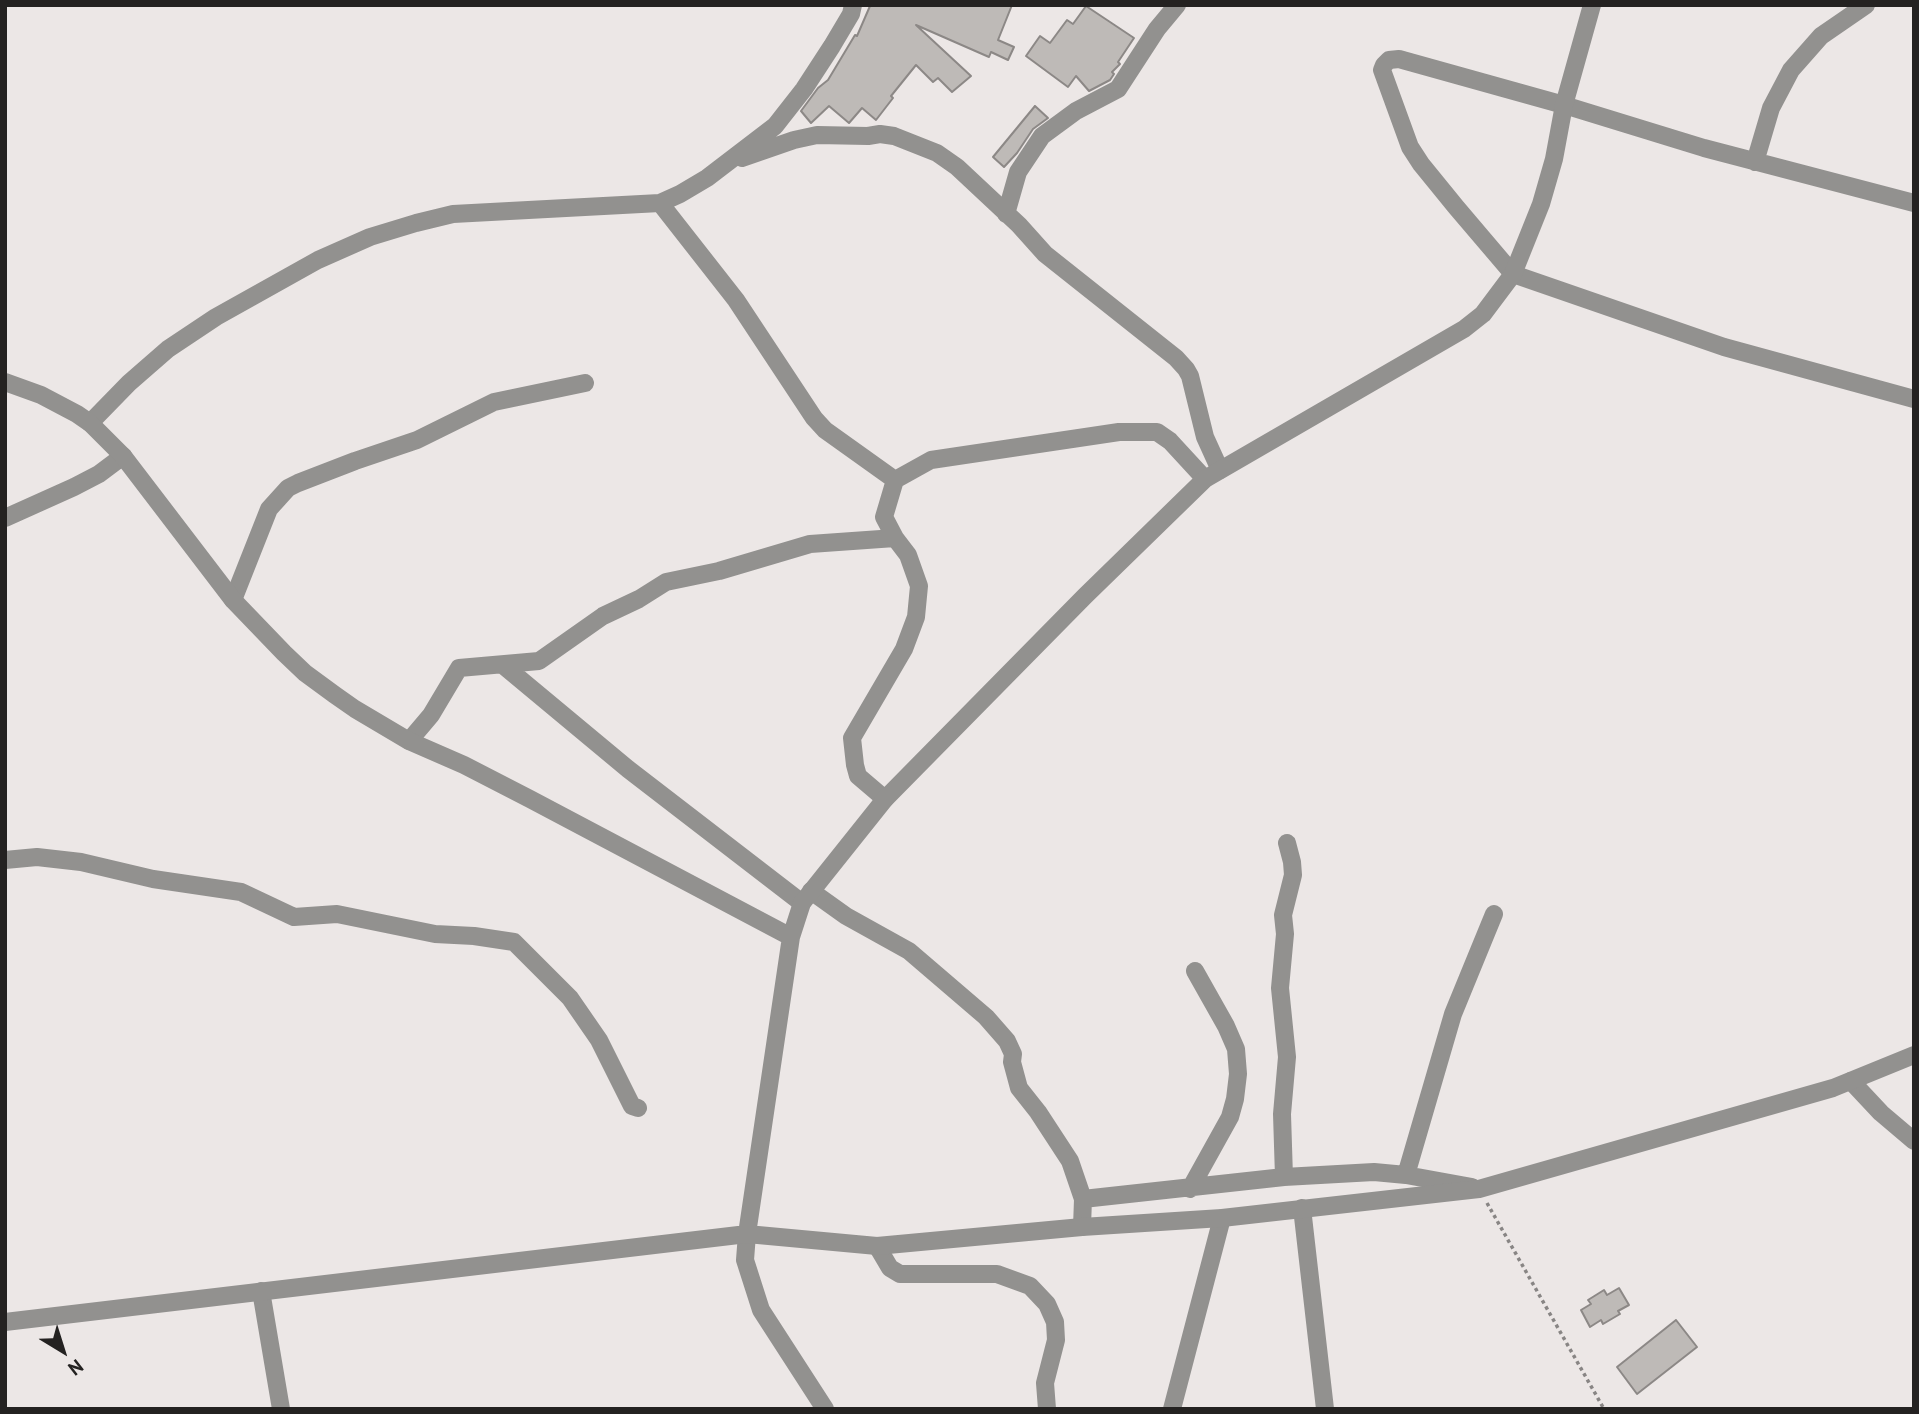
<!DOCTYPE html>
<html>
<head>
<meta charset="utf-8">
<style>
  body { margin:0 }
  #map { position:relative; width:1919px; height:1414px; overflow:hidden; background:#ece7e6; font-family:"PT Sans",sans-serif }
  canvas { display:block }
  .frame { position:absolute; inset:0; border:7px solid #242221; pointer-events:none }
  .north { position:absolute; left:28px; top:1316px; width:70px; height:70px; -webkit-text-stroke:5px #ece7e6; paint-order:stroke; rotate:142deg; font-size:19px; font-weight:700; line-height:28px; text-align:center; color:#242221 }
  .north::after { content:''; display:block; margin:auto; width:24px; height:32px; background:#242221; clip-path:polygon(50% 0,100% 100%,50% 72%,0 100%) }
</style>
</head>
<body>
<div id="map">
<canvas width="1919" height="1414"></canvas>
<div class="frame"></div>
<div class="north">N</div>
</div>
<script>
const g = document.querySelector('canvas').getContext('2d');
g.lineJoin = 'round';
function fill(path, color) {
  g.fillStyle = color;
  g.fill(path, 'evenodd');
}
function poly(rows) {
  const path = new Path2D();
  for (const r of rows) {
    path.moveTo(r[0], r[1]);
    for (let i = 2; i < r.length; i += 2) path.lineTo(r[i], r[i + 1]);
  }
  return path;
}
function trace(path, color, width, dash) {
  g.strokeStyle = color;
  g.lineWidth = width;
  g.lineCap = dash ? 'butt' : 'round';
  g.setLineDash(dash || []);
  g.stroke(path);
}
const building = poly([
  [868,5,1012,5,998,40,1014,47,1008,60,991,52,989,57,916,25,971,76,952,92,938,78,933,82,916,65,891,96,893,98,876,120,862,108,849,123,829,106,811,123,801,111,818,88,828,80,855,35,857,36,870,6,868,5],
  [1086,6,1134,38,1118,62,1120,64,1112,72,1114,74,1110,80,1089,91,1076,76,1068,87,1026,56,1040,36,1050,43,1067,20,1073,24,1086,6],
  [1035,106,1048,118,1033,129,1017,153,1004,167,993,157,1035,106],
  [1619,1288,1629,1305,1618,1311,1620,1314,1603,1324,1601,1320,1590,1327,1581,1310,1591,1304,1588,1300,1604,1290,1607,1295,1619,1288],
  [1676,1320,1697,1347,1637,1394,1617,1367,1676,1320]
]);
fill(building, '#bebab7');
trace(building, '#8c8886', 2);
trace(poly([
  [1487,1203,1604,1409]
]), '#888584', 3.5, [3.5, 3.5]);
trace(poly([
  [742,158,794,140,817,135,868,136,880,134,894,136,937,153,957,167,1019,225,1045,254,1176,358,1186,369,1190,376,1205,437,1220,470],
  [1755,162,1771,108,1791,70,1821,36,1866,5],
  [660,203,736,300,814,418,825,430,895,480,931,460,1119,432,1157,432,1170,441,1205,479],
  [1914,203,1704,148,1564,105,1399,59,1389,60,1384,65,1382,70,1410,147,1421,164,1456,207,1513,274,1724,347,1914,399],
  [1006,214,1018,172,1042,136,1076,111,1118,89,1157,29,1177,5],
  [90,423,129,383,168,349,216,317,318,260,370,237,416,223,453,214,660,203,680,194,707,178,775,126,804,89,832,46,851,14,853,5],
  [5,518,74,487,99,474,123,456],
  [233,600,269,509,288,488,298,483,355,461,417,440,494,402,585,383],
  [503,665,628,769,802,903],
  [409,741,431,715,459,668,539,661,603,616,639,599,666,582,719,571,810,544,895,538],
  [885,799,858,776,855,765,852,738,904,649,916,617,919,586,908,555,895,538,884,517,895,480],
  [5,860,37,857,81,862,153,879,241,892,294,917,337,914,435,934,474,936,514,942,570,998,599,1040,632,1106,638,1108],
  [811,891,846,916,909,951,986,1017,1007,1041,1013,1054,1012,1062,1019,1088,1038,1112,1070,1161,1083,1199,1082,1227],
  [1851,1081,1881,1113,1914,1141],
  [1406,1175,1453,1014,1494,914],
  [1284,1177,1282,1114,1287,1057,1280,988,1285,934,1283,915,1293,875,1292,862,1287,843],
  [1190,1189,1230,1117,1235,1099,1238,1074,1236,1049,1226,1026,1195,971],
  [1083,1199,1284,1177,1374,1172,1406,1175,1472,1187],
  [1302,1208,1325,1409],
  [747,1234,745,1260,761,1310,825,1409],
  [877,1246,890,1268,900,1274,997,1274,1030,1286,1047,1304,1055,1322,1056,1340,1045,1383,1047,1409],
  [261,1291,281,1409],
  [1172,1409,1222,1218]
]), '#92918f', 18);
trace(poly([
  [5,382,41,395,77,414,90,423,123,456,233,600,284,653,305,673,335,695,355,709,409,741,464,765,530,799,791,937],
  [747,1234,791,937,802,903,885,799,1085,596,1205,479,1464,329,1483,314,1513,274,1541,204,1554,159,1564,105,1592,5],
  [5,1322,747,1234,877,1246,1082,1227,1222,1218,1479,1189,1833,1088,1914,1055]
]), '#92918f', 18);
</script>
</body>
</html>
